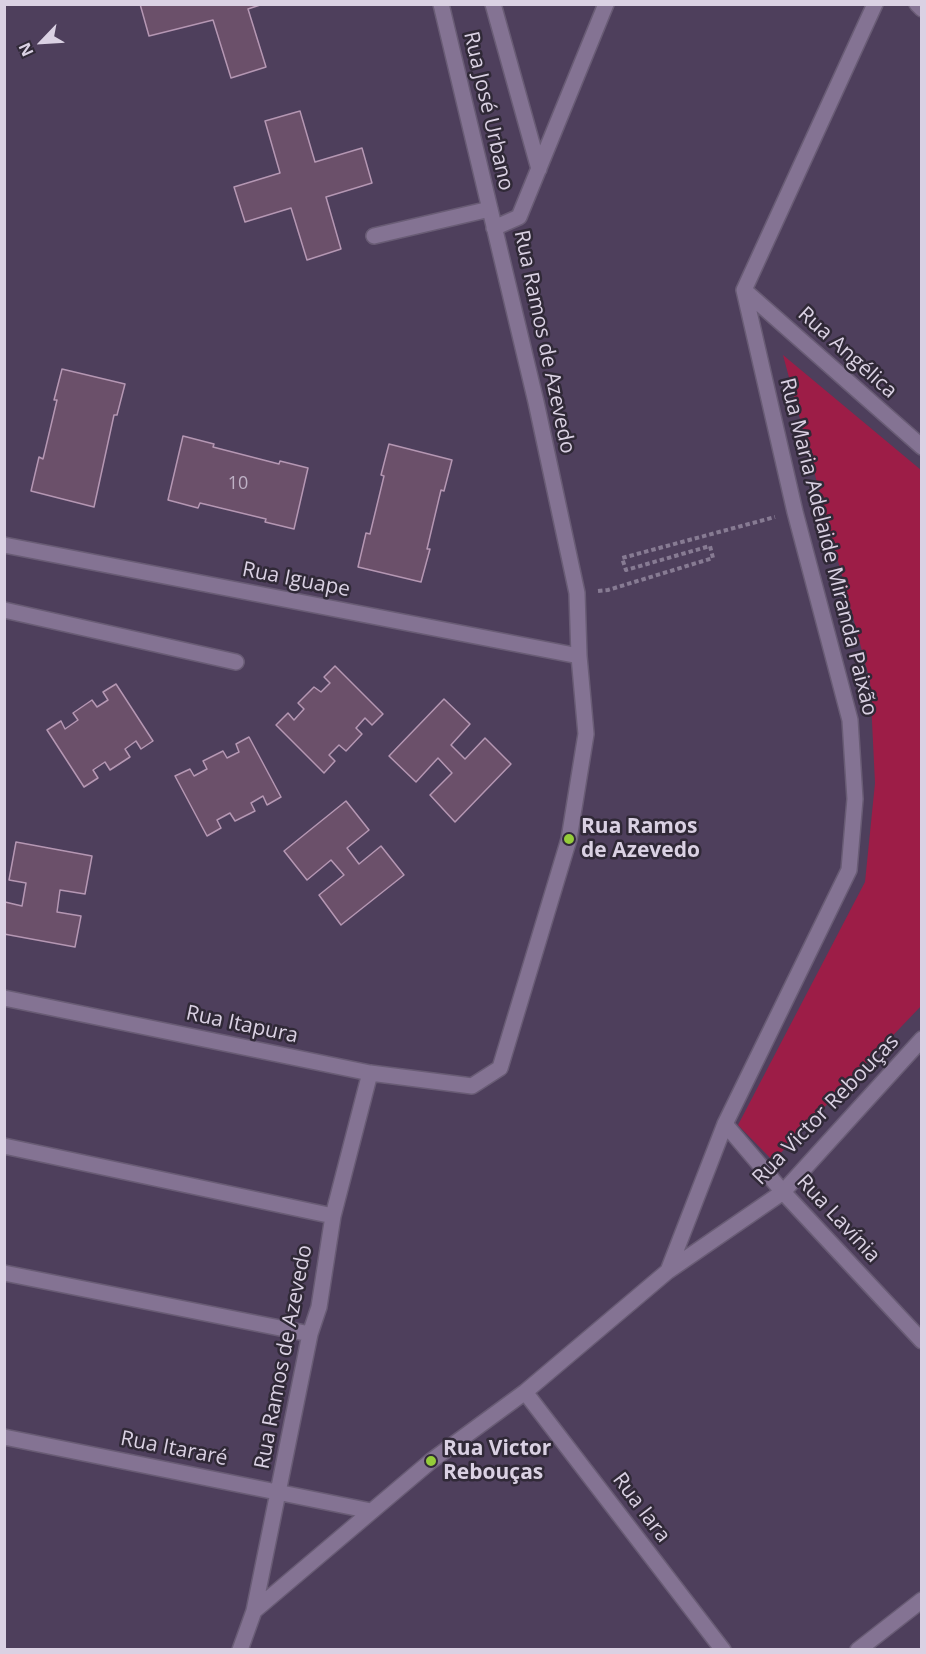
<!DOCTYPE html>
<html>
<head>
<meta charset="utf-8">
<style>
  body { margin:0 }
  #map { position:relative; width:926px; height:1654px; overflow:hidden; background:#4e3f5c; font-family:"Open Sans",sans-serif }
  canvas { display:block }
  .frame { position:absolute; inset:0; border:6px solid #dad1e3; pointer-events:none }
  .north { position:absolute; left:12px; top:12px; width:60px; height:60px; -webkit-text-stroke:4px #302937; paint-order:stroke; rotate:245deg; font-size:16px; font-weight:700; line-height:24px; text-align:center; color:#dad1e3 }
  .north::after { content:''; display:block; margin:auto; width:21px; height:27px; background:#dad1e3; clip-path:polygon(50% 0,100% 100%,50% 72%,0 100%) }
</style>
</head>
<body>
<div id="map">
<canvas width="926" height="1654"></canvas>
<div class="frame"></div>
<div class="north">N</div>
</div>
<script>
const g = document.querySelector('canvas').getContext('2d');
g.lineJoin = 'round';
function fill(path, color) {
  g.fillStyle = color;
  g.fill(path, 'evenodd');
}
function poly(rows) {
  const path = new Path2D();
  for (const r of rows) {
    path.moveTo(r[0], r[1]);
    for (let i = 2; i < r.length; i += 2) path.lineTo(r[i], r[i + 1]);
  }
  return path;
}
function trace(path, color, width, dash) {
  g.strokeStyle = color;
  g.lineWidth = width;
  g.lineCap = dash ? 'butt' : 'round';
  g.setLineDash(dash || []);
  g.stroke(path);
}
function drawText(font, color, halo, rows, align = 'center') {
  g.font = font + ' "Open Sans",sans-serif';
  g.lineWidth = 5;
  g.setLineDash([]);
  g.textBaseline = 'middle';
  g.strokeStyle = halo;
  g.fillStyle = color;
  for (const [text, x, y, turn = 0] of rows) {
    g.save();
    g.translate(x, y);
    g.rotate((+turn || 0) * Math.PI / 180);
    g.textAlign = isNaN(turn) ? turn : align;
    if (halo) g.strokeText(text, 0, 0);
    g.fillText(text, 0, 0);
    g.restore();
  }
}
fill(poly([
  [783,355,921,470,922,1005,773,1161,738,1125,865,882,875,783,870,681]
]), '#9d1d47');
const building = poly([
  [140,4,263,4,248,9,266,67,231,78,213,20,149,36,140,4],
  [300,111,315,162,362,148,372,183,326,197,341,249,307,260,291,208,245,222,234,187,280,173,265,121,300,111],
  [62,369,125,384,117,415,114,415,94,507,31,491,39,457,43,459,57,400,54,400,62,369],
  [183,436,214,444,213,447,279,464,280,461,308,468,294,529,265,522,266,519,200,503,198,508,168,500,183,436],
  [389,444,452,460,444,491,441,490,427,549,430,549,421,582,358,567,366,533,370,534,384,476,381,475,389,444],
  [335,666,383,714,372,725,365,718,356,728,362,734,346,751,339,745,329,755,335,761,324,773,276,725,288,713,294,720,304,709,298,703,314,687,321,692,330,683,324,677,335,666],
  [116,684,153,741,141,749,136,741,125,749,130,757,110,770,105,762,93,770,98,778,84,787,47,730,61,721,65,729,78,720,73,713,92,700,97,707,108,700,103,692,116,684],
  [444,699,470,724,451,745,465,759,485,738,511,764,455,822,430,795,452,773,438,758,416,782,389,756,444,699],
  [249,737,281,797,267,805,263,796,251,803,255,811,235,821,230,813,217,820,221,828,207,836,175,776,190,769,194,776,207,769,203,761,223,751,227,758,239,752,236,744,249,737],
  [346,801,369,830,347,848,359,864,381,846,404,875,341,925,319,895,344,875,331,860,307,880,284,851,346,801],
  [16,842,92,856,85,894,60,890,57,912,81,916,75,947,4,934,5,902,22,906,26,883,9,880,16,842]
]);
fill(building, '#6b506a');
trace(building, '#b597b3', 1.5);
const minor = poly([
  [493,4,539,169],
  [917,4,922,9],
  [494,228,519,217,606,4],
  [374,236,490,209],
  [744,290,922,447],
  [4,545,579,656],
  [4,610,236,662],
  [4,998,370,1073,472,1086,500,1068,569,839,586,734,579,656,577,593,536,402,441,4],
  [725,1124,783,1192,922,1341],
  [4,1146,333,1216],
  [668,1271,725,1124,849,870,855,799,850,720,795,512,744,290,875,4],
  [4,1273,310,1334],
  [525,1392,723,1650],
  [4,1437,371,1511],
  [254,1611,431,1461,525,1392,668,1271,783,1192,922,1039],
  [240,1650,254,1611,310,1334,319,1307,333,1216,370,1073],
  [858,1650,922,1600]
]);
trace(minor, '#695c75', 18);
trace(poly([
  [598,591,608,590,713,558,710,546,626,570,622,558,775,517]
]), '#877b93', 4, [4.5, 3]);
trace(minor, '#847393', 15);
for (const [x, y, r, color] of [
  [569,839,6,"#95cc3a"],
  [431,1461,6,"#95cc3a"]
]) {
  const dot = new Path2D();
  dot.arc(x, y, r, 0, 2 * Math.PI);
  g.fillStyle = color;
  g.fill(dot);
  trace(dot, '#302937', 2);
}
drawText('18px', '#beb1c5', null, [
  ["10",238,484]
]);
drawText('21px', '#dad1e3', '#302937', [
  ["Rua José Urbano",488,111,77],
  ["Rua Ramos de Azevedo",544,342,78],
  ["Rua Angélica",847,353,42],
  ["Rua Maria Adelaide Miranda Paixão",828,547,76],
  ["Rua Iguape",296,580,11],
  ["Rua Itapura",242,1025,12],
  ["Rua Victor Rebouças",826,1110,-46],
  ["Rua Lavínia",838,1219,47],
  ["Rua Ramos de Azevedo",284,1357,-79],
  ["Rua Itararé",174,1449,11],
  ["Rua Iara",641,1508,53]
]);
drawText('bold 21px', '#dad1e3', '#302937', [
  ["Rua Ramos",581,827],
  ["de Azevedo",581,851],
  ["Rua Victor",443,1449],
  ["Rebouças",443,1473]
], 'left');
</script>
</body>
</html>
